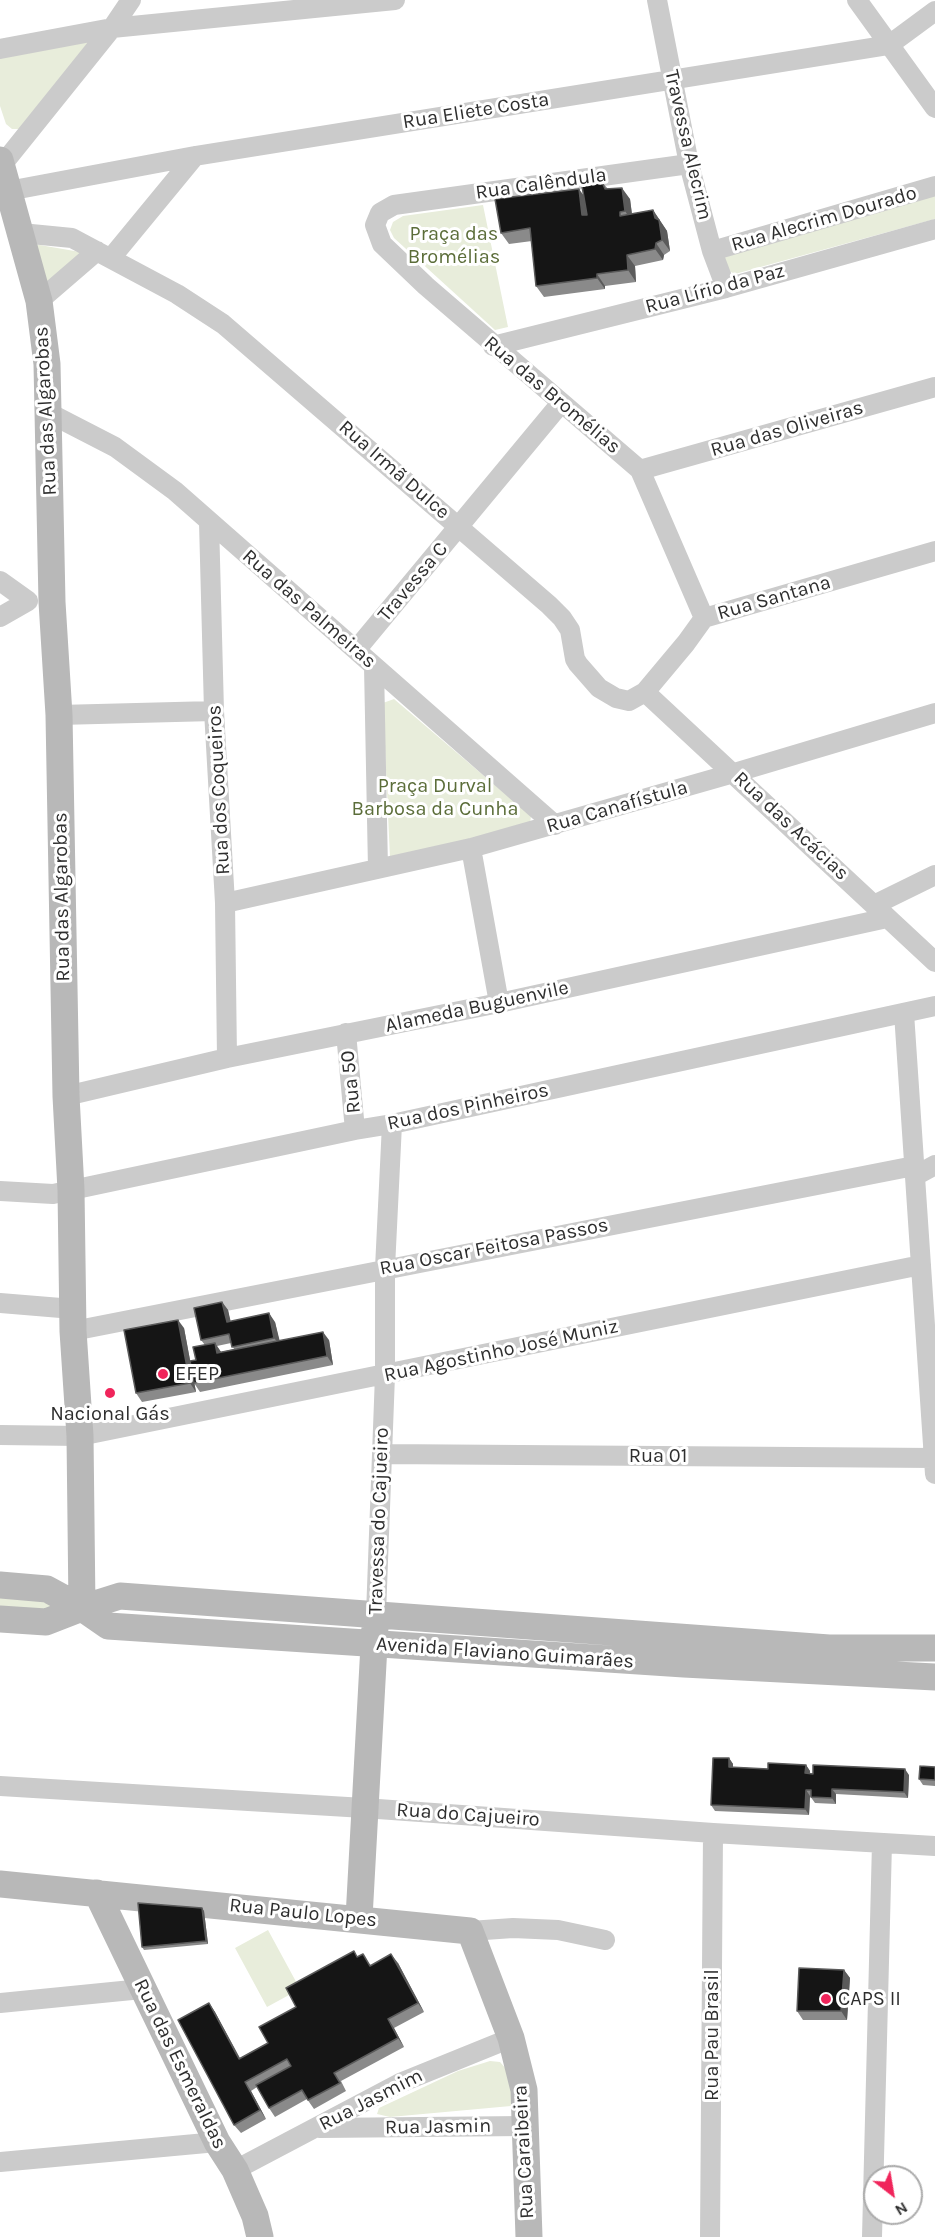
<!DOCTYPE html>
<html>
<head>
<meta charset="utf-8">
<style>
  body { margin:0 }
  #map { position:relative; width:935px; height:2237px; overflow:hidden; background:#fff; font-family:Karla,sans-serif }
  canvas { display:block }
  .north { position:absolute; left:863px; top:2165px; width:60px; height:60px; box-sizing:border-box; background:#fff; border:2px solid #ababab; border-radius:50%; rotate:149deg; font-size:16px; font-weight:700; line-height:24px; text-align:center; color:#2e2e2e }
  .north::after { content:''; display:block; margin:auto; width:21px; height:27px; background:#f0255b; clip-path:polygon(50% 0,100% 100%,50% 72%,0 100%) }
</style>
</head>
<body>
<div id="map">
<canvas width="935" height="2237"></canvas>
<div class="north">N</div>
</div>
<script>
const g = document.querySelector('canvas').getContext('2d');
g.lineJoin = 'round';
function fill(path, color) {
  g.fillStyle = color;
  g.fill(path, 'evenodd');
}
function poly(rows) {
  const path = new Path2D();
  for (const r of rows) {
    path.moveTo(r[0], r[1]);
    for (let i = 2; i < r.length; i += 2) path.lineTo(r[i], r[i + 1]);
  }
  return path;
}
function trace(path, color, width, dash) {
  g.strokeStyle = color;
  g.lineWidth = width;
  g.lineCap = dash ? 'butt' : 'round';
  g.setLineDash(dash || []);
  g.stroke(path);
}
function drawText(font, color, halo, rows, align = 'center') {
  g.font = font + ' Karla,sans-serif';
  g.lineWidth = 6;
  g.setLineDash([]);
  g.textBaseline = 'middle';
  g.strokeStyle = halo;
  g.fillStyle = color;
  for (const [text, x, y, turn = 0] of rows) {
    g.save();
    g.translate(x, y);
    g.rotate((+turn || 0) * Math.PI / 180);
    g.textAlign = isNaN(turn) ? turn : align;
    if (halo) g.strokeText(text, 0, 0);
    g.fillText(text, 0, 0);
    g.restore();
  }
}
fill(poly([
  [92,40,22,129,12,129,6,124,0,106,0,55],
  [935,193,935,219,735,274,729,271,725,264,725,257,733,252],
  [483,205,508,327,495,330,394,238,390,230,393,222,403,216],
  [34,244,86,253,46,289],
  [394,699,531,816,530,824,390,858,383,703],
  [0,1592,51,1596,50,1617,0,1613],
  [268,1930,300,1989,267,2007,235,1948],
  [490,2061,500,2062,508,2071,512,2089,511,2106,390,2117,377,2114,379,2108,458,2071]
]), '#e8eddb');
trace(poly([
  [657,0,689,164,712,251,726,288],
  [857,0,935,108],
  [0,49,112,28,395,0],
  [689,164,394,205,380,213,375,225,382,244,426,286,640,470,704,618],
  [2,165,112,28,131,0],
  [0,199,8,191,195,156,889,45,935,11],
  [21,233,72,238,177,294,223,324,549,605,562,618,570,630,575,659,578,664,599,688,616,698,629,701,645,692,686,643,704,618,935,551],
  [712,251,935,186],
  [111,258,195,156],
  [39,301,97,251],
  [493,346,726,288,935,229],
  [49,413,115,447,175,491,555,825],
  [640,470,935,387],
  [209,522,214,711,225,903,227,1058],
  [0,581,28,601],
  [0,617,28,601],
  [356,650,561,403],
  [374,666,378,869],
  [645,692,935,962],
  [59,715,214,711],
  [471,848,499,1003],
  [225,903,471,848,734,773,935,713],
  [874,905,935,875],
  [904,1013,935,1474],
  [346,1033,355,1130],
  [66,1096,227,1058,499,1003,887,918],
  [915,1176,935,1165],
  [0,1191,53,1194,355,1130,392,1124,935,1006],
  [0,1303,73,1309],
  [73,1331,914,1166],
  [0,1435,80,1436,921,1265],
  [382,1454,935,1458],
  [376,1614,385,1375,385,1268,392,1124],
  [0,1786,364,1808,713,1833,935,1846],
  [470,1931,513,1928,558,1930,605,1940],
  [0,2003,142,1989],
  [319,2128,524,2126],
  [0,2162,217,2142],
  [235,2170,400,2083,511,2038],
  [710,2237,713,1833],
  [872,2237,882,1843]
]), '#cbcbcb', 20);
trace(poly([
  [0,160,39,301,47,364,52,602,59,715,66,1096,71,1190,73,1331,80,1436,82,1608],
  [0,1585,47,1589,82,1608,120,1596,829,1648,935,1648],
  [0,1619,46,1622,82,1608,108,1626,684,1664,935,1677],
  [0,1884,470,1931,511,2038,524,2090,529,2237],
  [97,1893,217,2142,235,2170,255,2216,260,2237],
  [359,1918,375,1627]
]), '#b8b8b8', 27);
fill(poly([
  [602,182,608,189,630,199,632,214,653,210,667,231,670,251,664,255,663,260,635,266,636,282,605,286,605,289,544,297,536,286,532,241,509,244,501,233,583,195],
  [222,1302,228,1310,230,1321,275,1322,279,1340,329,1340,333,1365,200,1392,194,1383,196,1360,205,1345,201,1340],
  [231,1343,234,1349,221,1352,217,1346],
  [184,1328,196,1392,142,1402,136,1393],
  [729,1758,733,1764,733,1767,768,1769,806,1765,810,1771,810,1774,909,1775,908,1798,836,1794,836,1804,815,1803,810,1796,809,1815,715,1811,711,1805],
  [935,1767,935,1786,923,1785,919,1779],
  [202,1908,204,1911,208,1944,144,1950,142,1947],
  [358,1957,371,1965,398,1963,424,2012,394,2028,404,2047,341,2081,346,2091,314,2109,307,2099,275,2117,269,2108,257,2087,251,2091,266,2119,241,2133,234,2125,209,2003,215,2012,240,2058,268,2043,296,2007],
  [844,1970,850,1978,847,2020,803,2020,797,2011]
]), '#8a8a8a');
fill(poly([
  [622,188,630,199,633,223,625,211],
  [579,189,587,200,590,227,582,215],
  [653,210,667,231,670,251,662,240,655,218],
  [656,243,664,255,663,260,655,249],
  [627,255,635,266,636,282,628,270],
  [597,274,605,286,605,289,597,278],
  [222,1302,228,1310,233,1331,227,1322],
  [269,1313,275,1322,281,1346,274,1338],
  [178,1320,184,1328,196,1392,190,1383],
  [323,1332,329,1340,333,1365,327,1356],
  [215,1343,221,1352,217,1353],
  [729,1758,733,1764,733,1773,729,1767],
  [806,1765,810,1771,809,1779,805,1773],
  [905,1769,909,1775,908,1798,904,1792],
  [832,1789,836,1794,836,1804,832,1798],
  [806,1790,810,1796,809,1815,805,1809],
  [202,1908,204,1911,208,1944,206,1941],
  [391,1954,398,1963,424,2012,418,2003],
  [844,1970,850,1978,847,2020,841,2011],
  [209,2003,215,2012,245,2068,239,2059],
  [388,2019,394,2028,404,2047,398,2038],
  [245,2082,251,2091,266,2119,260,2110]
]), '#5b5b5b');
const building = poly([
  [602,182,605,189,622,188,625,211,620,212,620,216,653,210,655,218,659,220,662,240,656,243,655,249,627,255,628,270,597,274,597,278,536,286,530,228,501,233,495,199,579,189,582,215,587,215,582,186,602,182],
  [222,1302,227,1322,269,1313,274,1338,232,1347,229,1334,201,1340,194,1308,222,1302],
  [178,1320,190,1383,136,1393,124,1330,178,1320],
  [323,1332,327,1356,194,1383,190,1361,196,1360,193,1347,215,1343,217,1353,323,1332],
  [713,1758,729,1758,729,1767,768,1769,768,1763,806,1765,805,1773,813,1774,813,1765,905,1769,904,1792,832,1789,832,1798,811,1797,811,1790,806,1790,805,1809,711,1805,713,1758],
  [920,1766,935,1767,935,1780,919,1779,920,1766],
  [138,1903,202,1908,206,1941,142,1947,138,1903],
  [354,1951,357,1957,363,1954,370,1966,391,1954,418,2003,388,2019,398,2038,334,2073,340,2083,308,2100,302,2090,269,2108,256,2085,291,2066,287,2059,245,2082,260,2110,234,2125,178,2020,209,2003,239,2059,268,2043,259,2027,296,2007,286,1988,354,1951],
  [799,1968,844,1970,841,2011,797,2011,799,1968]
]);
fill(building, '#151515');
trace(building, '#5b5b5b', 1.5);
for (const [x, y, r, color] of [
  [163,1374,6,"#f0255b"],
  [110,1393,6,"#f0255b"],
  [826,1999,6,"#f0255b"]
]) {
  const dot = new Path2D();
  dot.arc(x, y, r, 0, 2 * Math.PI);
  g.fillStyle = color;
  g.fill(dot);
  trace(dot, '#fff', 2);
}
drawText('20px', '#2e2e2e', '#fff', [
  ["Rua Eliete Costa",476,111,-9],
  ["Travessa Alecrim",688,145,77],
  ["Rua Calêndula",541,184,-8],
  ["Rua Alecrim Dourado",824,219,-16],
  ["Rua Lírio da Paz",715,289,-15],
  ["Rua das Bromélias",552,395,40],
  ["Rua das Algarobas",46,411,-93],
  ["Rua das Oliveiras",787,429,-16],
  ["Rua Irmã Dulce",394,470,41],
  ["Travessa C",413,582,-50],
  ["Rua Santana",774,598,-16],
  ["Rua das Palmeiras",309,609,41],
  ["Rua dos Coqueiros",219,790,-93],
  ["Rua Canafístula",617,807,-16],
  ["Rua das Acácias",791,826,43],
  ["Rua das Algarobas",62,897,-91],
  ["Alameda Buguenvile",477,1007,-12],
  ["Rua 50",351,1082,-96],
  ["Rua dos Pinheiros",468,1107,-12],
  ["Rua Oscar Feitosa Passos",494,1247,-11],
  ["Rua Agostinho José Muniz",501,1351,-12],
  ["Rua 01",658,1456],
  ["Travessa do Cajueiro",379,1521,-88],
  ["Avenida Flaviano Guimarães",505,1653,4],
  ["Rua do Cajueiro",468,1815,4],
  ["Rua Paulo Lopes",303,1913,6],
  ["Rua Pau Brasil",712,2035,-90],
  ["Rua das Esmeraldas",180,2064,64],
  ["Rua Jasmim",371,2100,-27],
  ["Rua Jasmin",438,2127,-1],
  ["Rua Caraibeira",524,2152,-93]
]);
drawText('20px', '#5b6d39', '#fff', [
  ["Praça das",454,234],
  ["Bromélias",454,257],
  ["Praça Durval",435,786],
  ["Barbosa da Cunha",435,809]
]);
drawText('20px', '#2e2e2e', '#fff', [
  ["EFEP",175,1374],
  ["Nacional Gás",110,1414,"center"],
  ["CAPS II",838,1999]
], 'left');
</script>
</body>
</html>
